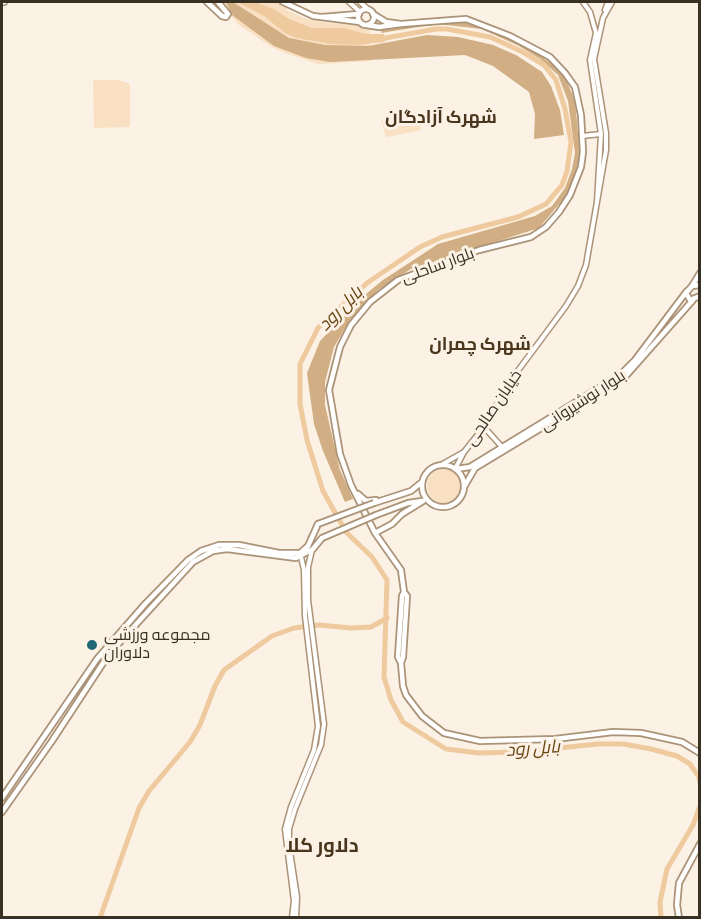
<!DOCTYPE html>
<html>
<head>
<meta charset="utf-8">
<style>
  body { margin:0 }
  #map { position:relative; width:701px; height:919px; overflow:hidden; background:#fbf1e5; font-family:Bitter,serif }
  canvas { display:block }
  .frame { position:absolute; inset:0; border:3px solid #393024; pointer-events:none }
</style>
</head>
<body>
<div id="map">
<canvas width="701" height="919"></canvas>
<div class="frame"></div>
</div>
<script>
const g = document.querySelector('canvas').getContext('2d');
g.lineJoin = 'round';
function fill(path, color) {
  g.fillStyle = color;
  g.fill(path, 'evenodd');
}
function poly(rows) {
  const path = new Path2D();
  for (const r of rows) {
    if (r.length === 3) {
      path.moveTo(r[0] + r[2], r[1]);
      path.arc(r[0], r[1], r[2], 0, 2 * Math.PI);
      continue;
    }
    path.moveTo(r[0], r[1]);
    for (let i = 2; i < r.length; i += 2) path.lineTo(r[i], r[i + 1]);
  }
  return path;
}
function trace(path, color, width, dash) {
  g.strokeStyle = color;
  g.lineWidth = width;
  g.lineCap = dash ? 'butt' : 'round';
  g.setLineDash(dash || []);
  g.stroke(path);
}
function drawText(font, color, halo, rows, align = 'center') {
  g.font = font + ' Bitter,Cairo,serif';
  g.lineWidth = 6;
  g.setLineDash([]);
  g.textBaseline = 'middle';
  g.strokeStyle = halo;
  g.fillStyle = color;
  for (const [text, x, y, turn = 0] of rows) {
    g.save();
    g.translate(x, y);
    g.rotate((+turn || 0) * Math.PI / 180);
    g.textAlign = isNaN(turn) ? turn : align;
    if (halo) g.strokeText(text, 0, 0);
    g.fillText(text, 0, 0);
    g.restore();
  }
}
fill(poly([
  [220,2,277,2,287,8,286,10,304,18,328,23,358,24,370,29,371,61,318,64,285,53,272,47,239,25],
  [93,80,119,80,130,84,130,127,94,128],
  [418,112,421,130,386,137,381,120],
  [444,486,17]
]), '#f9e0c2');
fill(poly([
  [226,2,233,2,289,38,325,45,368,46,427,35,458,37,493,45,516,55,542,72,551,86,560,110,564,135,534,139,535,114,529,92,493,66,465,55,330,62,306,58,274,46,232,15],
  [437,22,467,22,489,29,535,52,555,66,566,79,575,101,580,154,575,176,565,197,539,228,411,269,378,290,350,320,334,347,325,382,325,405,340,470,353,499,345,502,323,451,314,424,307,373,320,341,361,298,383,280,438,244,535,216,552,206,565,188,572,169,575,153,568,101,558,75,540,59,519,46,482,29,437,24,381,33,382,28]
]), '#d1ae83');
fill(poly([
  [237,2,255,2,274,9,289,19,312,28,344,28,366,34,384,34,385,42,357,45,332,44,296,38,285,33,264,16]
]), '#eeca9e');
trace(poly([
  [380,39,436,29,447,29,490,37,523,52,544,65,556,80,565,109,571,142,567,171,562,185,546,204,518,217,442,237,420,247,367,283,318,328,300,364,300,404,307,440,323,491,346,532,372,557,387,580,384,677,391,700,403,722,446,749,479,753,520,752,598,744,623,744,651,749,677,756,690,764,699,777,700,783],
  [100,918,139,808,149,791,190,742,200,725,215,686,224,670,272,636,294,628,319,625,351,628,371,627,387,618],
  [661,918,660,902,667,869,693,825,700,806]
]), '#eeca9e', 5);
const secondary = poly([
  [349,2,358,10,359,14],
  [360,2,369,10],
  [583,2,590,12,596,33,590,60,601,134,597,202],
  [605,10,608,2],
  [582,136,601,134],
  [484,427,502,447],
  [464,452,484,427,511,380,566,306,578,286,586,265,606,150,606,133,594,59,603,18,612,2],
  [441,465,464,452,455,469],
  [292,918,294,901,285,829,291,807,314,750,318,726,305,616,304,570,301,557],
  [296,918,297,897,289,845,289,829,295,809,321,745,324,724,308,600,308,567,312,550]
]);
const primary = poly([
  [207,2,222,16,226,17,228,14,218,2],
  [283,2,313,16,360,22],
  [366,17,8],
  [322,17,359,14],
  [401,24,466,19,510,36,550,57,565,73,575,87,581,115,583,152,581,167,570,195,559,212,546,227,531,237,479,250,398,280,370,302,351,325,340,347,329,390,340,454,351,485,375,533,401,570,404,592],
  [366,25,379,27,401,24,386,22,373,14],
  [700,285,692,286,686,293,690,300,700,296],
  [692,286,700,273],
  [443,486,21],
  [456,469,470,467,620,375,635,360,687,291],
  [464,487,475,468,624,378,693,300],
  [358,494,366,501,376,500],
  [374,503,411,491,422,482],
  [376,515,408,503,422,501],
  [375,533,392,524,402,514,423,501],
  [300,553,308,546,318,524],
  [401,663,398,657,402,596,404,592,407,596,403,657,401,663,403,686,406,695,422,716,444,733,480,741,555,739,613,732,641,733,682,742,700,753],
  [2,798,97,659,146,603,188,560,201,551,219,545,239,545,279,553,300,553],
  [2,812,52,741,109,654,193,562,213,551,227,549,296,558,313,549,322,538],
  [679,918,677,905,679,883,700,844]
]);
const highway = poly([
  [2,2,4,2]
]);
trace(secondary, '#ab9377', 7);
trace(primary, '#ab9377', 8);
trace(highway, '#ab9377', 8);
trace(secondary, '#fff', 4);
trace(primary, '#fff', 4.5);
trace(highway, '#fff', 5);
const primaryBridge = poly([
  [318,524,374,503],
  [322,538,376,515]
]);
trace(primaryBridge, '#ab9377', 8, []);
trace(primaryBridge, '#fff', 4.5);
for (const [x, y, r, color] of [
  [92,645,6,"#1f6775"]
]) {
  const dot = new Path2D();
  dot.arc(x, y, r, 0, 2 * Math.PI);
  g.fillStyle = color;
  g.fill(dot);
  trace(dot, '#fbf1e5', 2);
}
drawText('16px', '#393024', '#fbf1e5', [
  ["بلوار ساحلی",438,266,-20],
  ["بلوار نوشیروانی",583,401,-33],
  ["خيابان صالحی",494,408,-56]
]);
drawText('16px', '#393024', '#fbf1e5', [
  ["مجموعه ورزشی",104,636],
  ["دلاوران",104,654]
], 'left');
drawText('bold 18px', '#49361c', '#fbf1e5', [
  ["شهرک آزادگان",441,118],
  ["شهرک چمران",480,345]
]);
drawText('italic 18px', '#6a4714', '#fbf1e5', [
  ["بابل رود",341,309,-45],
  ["بابل رود",533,749,-4]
]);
drawText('bold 20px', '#49361c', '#fbf1e5', [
  ["دلاور کلا",322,846]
]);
</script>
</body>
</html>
